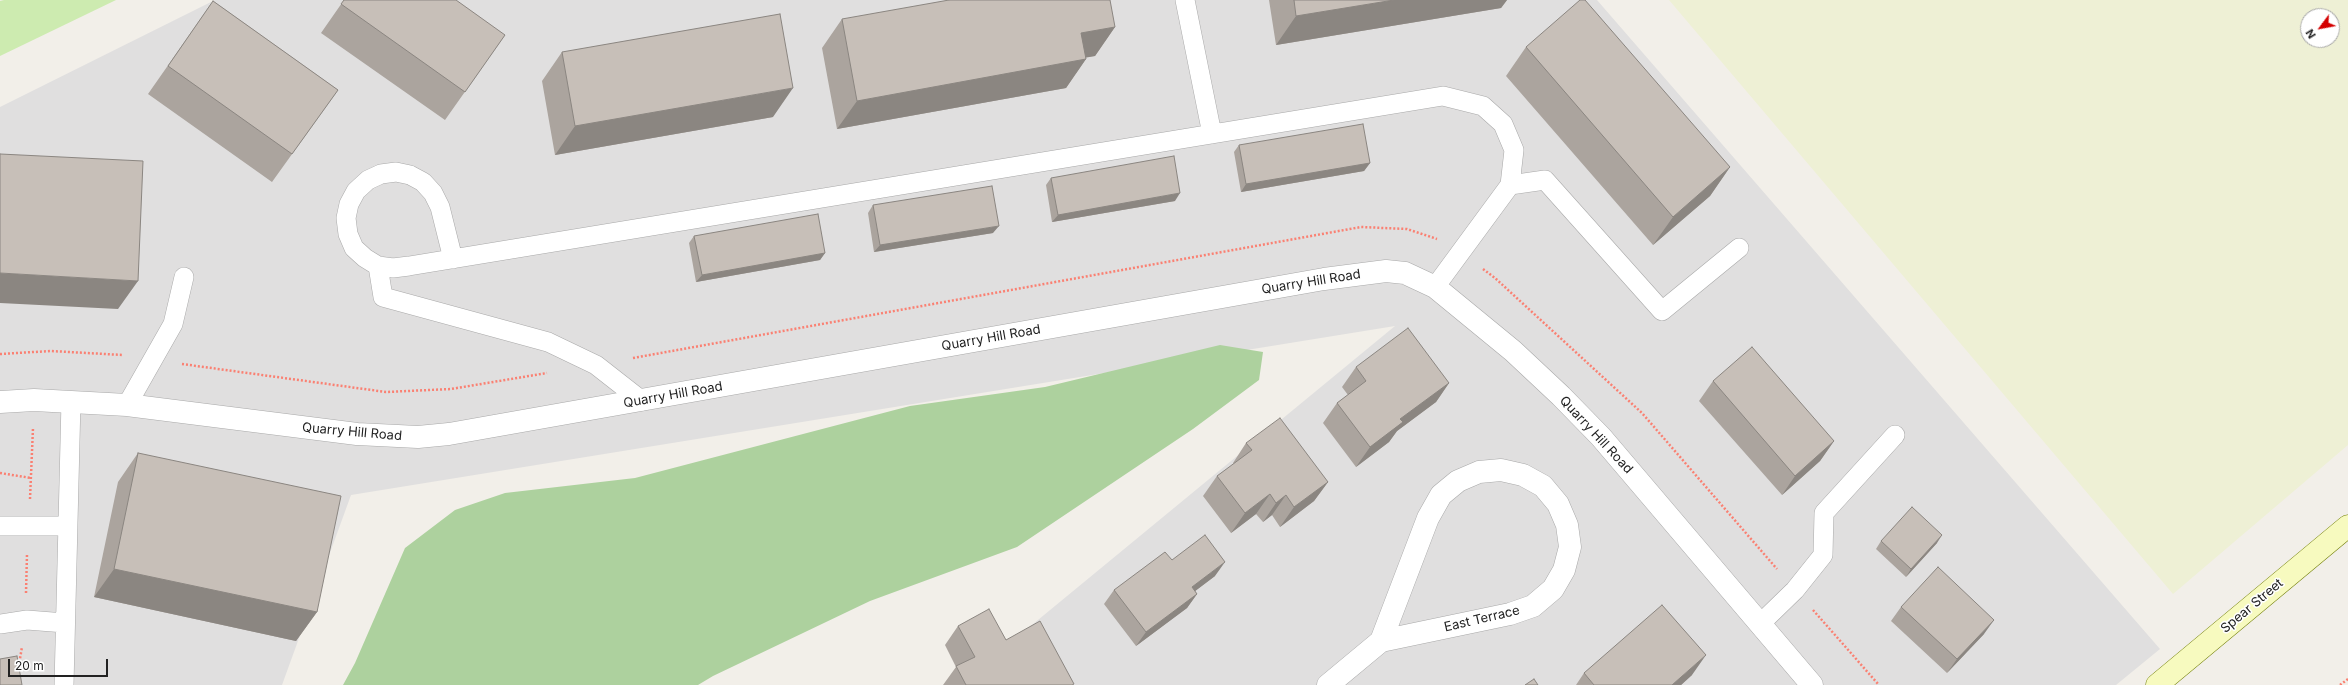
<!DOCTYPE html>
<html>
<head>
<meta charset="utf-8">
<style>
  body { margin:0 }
  #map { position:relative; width:2348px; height:685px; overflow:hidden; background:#f2efe9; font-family:Inter,sans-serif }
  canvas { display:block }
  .north { position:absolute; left:2300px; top:8px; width:40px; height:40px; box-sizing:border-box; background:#fff; border:1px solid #a7a7a7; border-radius:50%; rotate:238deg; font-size:11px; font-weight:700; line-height:16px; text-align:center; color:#222 }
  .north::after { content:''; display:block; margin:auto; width:14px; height:18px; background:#d40000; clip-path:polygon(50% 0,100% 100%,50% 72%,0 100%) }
  .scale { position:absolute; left:8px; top:659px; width:100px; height:18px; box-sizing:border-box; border:2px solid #222; border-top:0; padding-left:5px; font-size:12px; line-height:14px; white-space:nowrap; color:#222; -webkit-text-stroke:3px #fff; paint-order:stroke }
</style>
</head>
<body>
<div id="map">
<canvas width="2348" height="685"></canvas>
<div class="north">N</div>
<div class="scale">20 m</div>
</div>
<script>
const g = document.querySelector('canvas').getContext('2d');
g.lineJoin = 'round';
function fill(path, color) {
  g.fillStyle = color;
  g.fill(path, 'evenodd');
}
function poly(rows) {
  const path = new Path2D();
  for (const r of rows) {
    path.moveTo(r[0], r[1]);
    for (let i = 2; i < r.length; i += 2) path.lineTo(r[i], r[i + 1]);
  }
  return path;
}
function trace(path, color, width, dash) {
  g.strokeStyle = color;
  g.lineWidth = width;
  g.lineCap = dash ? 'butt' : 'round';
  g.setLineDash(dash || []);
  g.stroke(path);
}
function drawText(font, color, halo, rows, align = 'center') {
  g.font = font + ' Inter,sans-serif';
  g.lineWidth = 3;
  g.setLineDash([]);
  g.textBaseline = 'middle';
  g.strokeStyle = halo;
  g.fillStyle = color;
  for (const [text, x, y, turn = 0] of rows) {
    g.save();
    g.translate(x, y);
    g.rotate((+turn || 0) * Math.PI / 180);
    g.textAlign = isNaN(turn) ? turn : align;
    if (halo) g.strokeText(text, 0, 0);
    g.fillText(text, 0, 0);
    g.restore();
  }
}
fill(poly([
  [215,0,1597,0,2160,649,2116,685,959,685,1395,326,351,495,282,685,0,685,0,107]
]), '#e0dfdf');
fill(poly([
  [1669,0,2348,0,2348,445,2173,594],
  [2308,16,2332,16,2332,40,2308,40]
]), '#eef0d5');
fill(poly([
  [4,0,116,0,0,56,0,1]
]), '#cdebb0');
fill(poly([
  [1220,345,1263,352,1259,380,1193,429,1017,547,870,601,713,676,698,685,343,685,355,663,405,548,455,510,505,493,635,478,910,406,1045,387]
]), '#add19e');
const lane = poly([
  [1185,0,1212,134],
  [1510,185,1545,180,1662,311,1739,248],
  [453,259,440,207,433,193,423,182,410,175,396,172,381,174,368,180,356,191,349,204,346,218,348,234,354,248,365,258,378,266,393,268,409,266,1212,134,1443,96,1483,106,1503,124,1514,150,1510,185,1435,287],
  [378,266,383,297,548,342,596,365,642,401],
  [127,405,173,324,184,277],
  [0,526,67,526],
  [0,624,27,620,65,623],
  [1760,624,1795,590,1823,555,1824,513,1895,435],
  [64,685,71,401]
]);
const street = poly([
  [0,402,34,400,127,405,357,434,418,437,449,434,1324,279,1386,271,1405,273,1435,287,1513,351,1561,396,1601,437,1812,685],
  [1328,685,1381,641,1510,614,1533,606,1553,589,1564,570,1570,547,1567,525,1558,504,1543,486,1523,475,1501,470,1479,472,1458,481,1441,495,1428,518,1381,641]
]);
const secondary = poly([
  [2157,685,2348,526]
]);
trace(lane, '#a9a9a9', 20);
trace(street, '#a9a9a9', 23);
trace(secondary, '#707d05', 23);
trace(poly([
  [1483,269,1495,278,1642,413,1777,569],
  [0,354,51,351,123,355],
  [633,358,1361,227,1407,229,1437,239],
  [182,364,386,392,451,389,547,373],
  [0,473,31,478],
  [30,499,33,428],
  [26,593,27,554],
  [1813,610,1879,685],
  [18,670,22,647],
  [2340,685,2348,679]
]), '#fa8072', 2.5, [2, 2]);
trace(lane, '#fff', 19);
trace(street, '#fff', 22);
trace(secondary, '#f7fabf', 22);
fill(poly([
  [344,0,505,35,445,120,321,33],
  [1269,0,1507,0,1501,8,1276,45],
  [213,1,338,90,272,182,148,94],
  [842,19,1115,27,1095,56,1086,57,1086,59,1066,88,837,129,822,48],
  [1526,47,1730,167,1710,196,1653,245,1506,76],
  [562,52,773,117,555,155,542,81],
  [1239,145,1370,163,1364,171,1241,192,1234,152],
  [1051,178,1175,201,1052,222,1046,185],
  [873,205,993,233,874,252,868,213],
  [694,236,825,253,820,260,696,282,689,243],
  [1356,367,1449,383,1436,402,1397,431,1389,442,1356,467,1323,423,1337,403,1348,395,1342,387],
  [1713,381,1834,441,1820,461,1782,495,1699,401],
  [1246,443,1328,482,1314,501,1280,527,1272,515,1263,522,1256,514,1231,533,1203,496,1217,476,1234,464,1233,463],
  [138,453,317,612,296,641,94,597,118,482],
  [1881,541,1937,543,1906,577,1876,549],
  [1172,560,1215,576,1195,591,1197,594,1187,608,1136,646,1104,604,1114,590],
  [1901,607,1984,634,1947,673,1891,621],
  [958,626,1006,640,1073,685,943,685,956,667,945,645],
  [1584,673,1692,675,1681,685,1576,685]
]), '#aba49e');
fill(poly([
  [1394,0,1507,0,1501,8,1276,45,1296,16],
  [1115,27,1095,56,1061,62,1081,33],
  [1086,59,1066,88,837,129,857,101],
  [793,88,773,117,555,155,575,126],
  [1370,163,1364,171,1241,192,1246,184],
  [1730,167,1710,196,1653,245,1673,217],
  [1180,193,1175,201,1052,222,1058,215],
  [999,226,993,233,874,252,880,245],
  [825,253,820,260,696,282,702,275],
  [0,273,138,281,118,309,0,303],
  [1449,383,1436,402,1397,431,1389,442,1356,467,1370,447,1400,419],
  [1834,441,1820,461,1782,495,1795,476],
  [1328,482,1314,501,1280,527,1294,507],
  [1270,494,1256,514,1231,533,1245,513],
  [1286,495,1272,515,1263,522,1276,503],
  [1942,535,1937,543,1906,577,1911,569],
  [1225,562,1215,576,1182,601,1192,587],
  [114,569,317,612,296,641,94,597],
  [1197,594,1187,608,1136,646,1146,632],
  [1994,620,1984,634,1947,673,1957,659],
  [1706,655,1692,675,1681,685,1672,685]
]), '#8b8681');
const building = poly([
  [344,0,456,0,505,35,465,92,341,4,344,0],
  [949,0,1110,0,1115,27,1081,33,1086,59,857,101,842,19,949,0],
  [1294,0,1394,0,1296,16,1294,0],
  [1580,0,1585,0,1730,167,1673,217,1526,47,1580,0],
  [213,1,338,90,292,154,168,66,213,1],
  [780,14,793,88,575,126,562,52,780,14],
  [1363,124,1370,163,1246,184,1239,145,1363,124],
  [0,154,143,161,138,281,0,273,0,154],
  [1174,156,1180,193,1058,215,1051,178,1174,156],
  [992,186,999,226,880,245,873,205,992,186],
  [818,214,825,253,702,275,694,236,818,214],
  [1408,328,1449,383,1400,419,1403,422,1370,447,1337,403,1366,381,1356,367,1408,328],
  [1752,347,1834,441,1795,476,1713,381,1752,347],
  [1280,418,1328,482,1294,507,1286,495,1276,503,1270,494,1245,513,1217,476,1252,450,1246,443,1280,418],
  [138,453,341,496,317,612,114,569,138,453],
  [1912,507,1942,535,1911,569,1881,541,1912,507],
  [1205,535,1225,562,1192,587,1197,594,1146,632,1114,590,1165,552,1172,560,1205,535],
  [1938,567,1994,620,1957,659,1901,607,1938,567],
  [1662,605,1706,655,1672,685,1594,685,1584,673,1662,605],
  [989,609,1006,640,1040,621,1074,684,1072,685,966,685,956,666,975,657,958,626,989,609],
  [17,656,22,685,0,685,0,659,17,656],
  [1534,679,1538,685,1525,685,1534,679]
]);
fill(building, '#c7bfb8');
trace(building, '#8b8681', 1);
drawText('13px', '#222', '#fff', [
  ["Quarry Hill Road",1311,282,-9],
  ["Quarry Hill Road",991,338,-10],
  ["Quarry Hill Road",673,395,-10],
  ["Quarry Hill Road",352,432,5],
  ["Quarry Hill Road",1596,435,47],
  ["Spear Street",2252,606,-40],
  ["East Terrace",1482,619,-13]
]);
</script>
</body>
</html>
